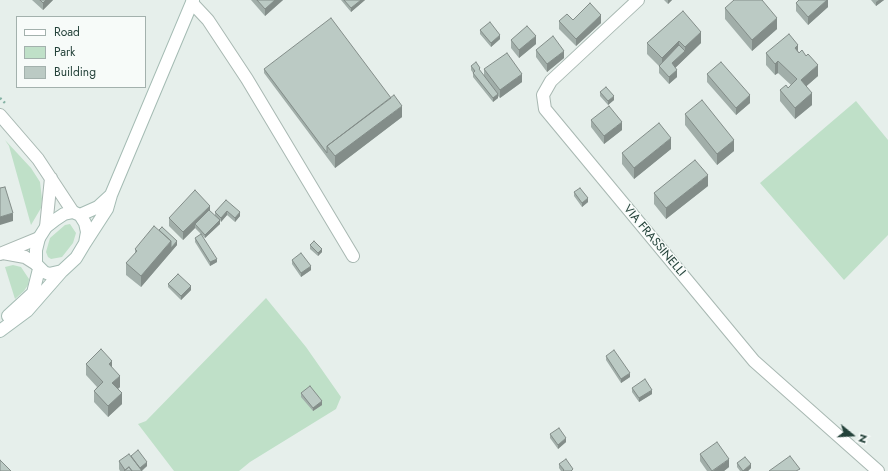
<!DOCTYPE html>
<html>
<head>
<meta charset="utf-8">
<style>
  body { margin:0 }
  #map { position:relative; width:888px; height:471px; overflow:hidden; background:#e6efeb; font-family:Jost,sans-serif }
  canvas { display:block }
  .legend { position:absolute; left:16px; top:16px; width:130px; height:72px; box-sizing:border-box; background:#f7fbf9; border:1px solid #a3b1ad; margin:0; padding:5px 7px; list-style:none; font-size:12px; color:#24423a }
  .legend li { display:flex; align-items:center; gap:8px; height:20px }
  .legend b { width:20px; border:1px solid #a3b1ad }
  .north { position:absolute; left:832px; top:415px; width:40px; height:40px; -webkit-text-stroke:3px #f7fbf9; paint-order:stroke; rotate:108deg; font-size:11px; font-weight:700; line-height:16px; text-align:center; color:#24423a }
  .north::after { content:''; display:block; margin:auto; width:14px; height:18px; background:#24423a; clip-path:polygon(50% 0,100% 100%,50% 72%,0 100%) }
</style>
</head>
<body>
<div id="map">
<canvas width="888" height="471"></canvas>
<ul class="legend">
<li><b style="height:5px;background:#fff"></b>Road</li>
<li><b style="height:11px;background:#bfe0c8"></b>Park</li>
<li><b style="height:11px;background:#bbcac4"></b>Building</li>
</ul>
<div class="north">N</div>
</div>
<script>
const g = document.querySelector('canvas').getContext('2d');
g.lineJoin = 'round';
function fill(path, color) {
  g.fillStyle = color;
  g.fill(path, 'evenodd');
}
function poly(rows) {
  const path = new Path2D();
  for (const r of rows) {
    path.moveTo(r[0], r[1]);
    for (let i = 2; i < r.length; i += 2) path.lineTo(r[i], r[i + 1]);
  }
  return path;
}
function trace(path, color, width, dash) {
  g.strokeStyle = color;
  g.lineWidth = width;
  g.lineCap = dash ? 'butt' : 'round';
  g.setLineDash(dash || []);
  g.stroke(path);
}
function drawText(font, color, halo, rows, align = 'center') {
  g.font = font + ' Jost,sans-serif';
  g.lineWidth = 3;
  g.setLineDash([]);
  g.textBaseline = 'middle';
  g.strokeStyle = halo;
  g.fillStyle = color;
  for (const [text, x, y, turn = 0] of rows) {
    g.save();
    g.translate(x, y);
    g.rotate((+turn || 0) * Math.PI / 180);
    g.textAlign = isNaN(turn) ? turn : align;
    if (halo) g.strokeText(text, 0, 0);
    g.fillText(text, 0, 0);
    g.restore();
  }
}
fill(poly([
  [856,101,888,140,888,235,844,280,760,183],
  [5,140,31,168,40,182,42,199,41,208,31,225,9,146],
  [70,224,76,233,73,243,62,257,51,259,48,257,46,252,50,238,65,225],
  [13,265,21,267,29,279,28,285,24,291,15,299,5,267],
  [266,298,306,347,341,397,336,409,250,462,239,471,174,471,138,424,146,421]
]), '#bfe0c8');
const street = poly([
  [638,0,551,81,543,95,545,109,754,361,878,471],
  [192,3,208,20,247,79,353,256],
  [0,115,38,159,73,212],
  [46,227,51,178],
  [3,253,25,257,36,264],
  [0,254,39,238]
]);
const secondary = poly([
  [73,212,80,215,85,223,87,232,85,243,76,258,62,271,49,274,44,272,36,264,36,250,39,238,46,227,55,220,64,214,73,212],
  [80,215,98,207,110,196],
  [85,243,107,209,111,195,193,0],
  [8,316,33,293,39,269],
  [0,331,27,311,62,271]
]);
trace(street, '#a8b8b2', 14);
trace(secondary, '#a4bbb3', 14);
trace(poly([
  [0,98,5,103]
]), '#86b3a5', 2.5, [2, 3]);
trace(street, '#fff', 12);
trace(secondary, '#fff', 12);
fill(poly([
  [32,0,53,0,43,10],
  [251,0,283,0,265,16],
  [341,0,365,0,351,12],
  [664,0,672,0,668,4],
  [828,0,828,7,808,25,796,11,796,3],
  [871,0,884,0,876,6],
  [725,8,777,29,752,51,725,19],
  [683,11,701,43,675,68,677,77,669,84,659,73,659,66,647,54,647,43],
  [573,20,601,23,576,46,559,29,559,21],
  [480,30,500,39,491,47,480,34],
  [511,40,536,44,519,58,511,48],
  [536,50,564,58,547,72,536,57],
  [798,51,818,76,806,86,812,105,795,119,780,101,780,90,788,88,791,85,778,73,775,75,766,65,766,53],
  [471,66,480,71,484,76,484,69,522,82,500,98,498,96,498,98,493,102,473,77,473,73,471,70],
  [264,69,402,117,335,168,264,73],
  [707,74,750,103,736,115,707,82],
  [600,92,614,100,608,105,600,96],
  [685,114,734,151,717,165,685,125],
  [591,120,622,130,604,144,591,127],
  [671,149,634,179,622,164,622,153],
  [708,186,666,219,654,204,654,193],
  [574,192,588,202,582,207,574,196],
  [226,200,240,216,235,222,227,215,221,222,220,220,220,224,205,238,195,228,183,240,169,226,169,218,215,215,215,212],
  [195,238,217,262,210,266,195,242],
  [177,245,141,287,126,275,126,263,135,254,135,249],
  [310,245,322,252,318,256,310,249],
  [292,260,311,270,301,277,292,264],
  [168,284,191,290,181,300,168,287],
  [606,356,630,377,621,383,606,360],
  [86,364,112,368,120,387,118,389,122,404,108,417,94,402,94,391,97,387,86,375],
  [632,388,652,394,639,402,632,392],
  [301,393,322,405,313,411,301,397],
  [550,434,566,442,558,449,550,438],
  [700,454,729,467,724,471,707,471,700,461],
  [131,456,147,466,142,471,120,471,119,469,119,461],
  [737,463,751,468,748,471,740,471,737,467],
  [559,464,573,471,561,471,559,468]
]), '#a1aea9');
fill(poly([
  [46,0,53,0,43,10,43,3],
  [275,0,283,0,265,16,265,9],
  [361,0,365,0,351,12,351,8],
  [668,0,672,0,668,4],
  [827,0,828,0,828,7,808,25,808,17],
  [879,0,884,0,876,6,876,2],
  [601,15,601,23,576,46,576,39],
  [777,18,777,29,752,51,752,40],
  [701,32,701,43,672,71,672,63,685,51,685,47],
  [500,35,500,39,491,47,491,43],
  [536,36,536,44,519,58,519,50],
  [679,41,679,52,662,69,662,58],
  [798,45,798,56,795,48],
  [564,51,564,58,547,72,547,64],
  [778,61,778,73,775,75,775,64],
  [818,65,818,76,801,91,801,80],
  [677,70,677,77,669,84,669,77],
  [522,74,522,82,500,98,500,90],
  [812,93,812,105,795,119,795,108],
  [498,94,498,98,493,102,493,98],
  [750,95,750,103,736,115,736,108],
  [614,96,614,100,608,105,608,101],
  [402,106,402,117,335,168,335,156],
  [622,122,622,130,604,144,604,136],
  [671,138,671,149,634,179,634,168],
  [734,140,734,151,717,165,717,154],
  [708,175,708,186,666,219,666,208],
  [588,198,588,202,582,207,582,203],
  [210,206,210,213,195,224,195,228,183,240,183,232],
  [227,211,227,215,221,222,221,218],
  [240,212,240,216,235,222,235,218],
  [13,213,13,221,0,225,0,217],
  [220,220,220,224,205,238,205,235],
  [171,241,171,252,141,287,141,276],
  [177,241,177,245,171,252,171,248],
  [322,249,322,252,318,256,318,253],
  [217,259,217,262,210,266,210,262],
  [311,266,311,270,301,277,301,273],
  [191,286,191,290,181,300,181,296],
  [112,361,112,373,109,364],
  [630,373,630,377,621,383,621,379],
  [120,376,120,387,112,394,112,383],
  [652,390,652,394,639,402,639,398],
  [122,393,122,404,108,417,108,406],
  [322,401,322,405,313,411,313,408],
  [566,438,566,442,558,449,558,445],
  [729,459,729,467,724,471,713,471],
  [147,462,147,466,141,471,138,470],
  [751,464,751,468,748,471,743,471]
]), '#838d89');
const building = poly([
  [40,0,46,0,43,3,40,0],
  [257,0,275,0,265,9,257,0],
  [344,0,361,0,351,8,344,0],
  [734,0,762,0,777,18,752,40,725,8,734,0],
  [799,0,827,0,808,17,796,3,799,0],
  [590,3,601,15,576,39,559,21,567,14,573,20,590,3],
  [683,11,701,32,685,47,679,41,662,58,647,43,683,11],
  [331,18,391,98,327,146,327,153,264,69,331,18],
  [490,22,500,35,491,43,480,30,490,22],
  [527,26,536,36,519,50,511,40,527,26],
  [789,34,798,45,795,48,799,53,802,50,806,56,808,54,818,65,801,80,812,93,795,108,780,90,786,85,788,88,797,79,778,61,775,64,766,53,789,34],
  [553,36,564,51,547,64,536,50,553,36],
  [679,45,685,51,672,63,677,70,669,77,659,66,679,45],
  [507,53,522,74,500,90,484,69,507,53],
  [476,62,480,68,479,69,498,94,493,98,473,73,475,71,471,66,476,62],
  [721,62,750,95,736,108,707,74,721,62],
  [606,87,614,96,608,101,600,92,606,87],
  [394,95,402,106,335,156,327,146,394,95],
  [702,100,734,140,717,154,685,114,702,100],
  [609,106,622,122,604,136,591,120,609,106],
  [659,123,671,138,634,168,622,153,659,123],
  [695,160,708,175,666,208,654,193,695,160],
  [5,187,13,213,0,217,0,188,5,187],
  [580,188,588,198,582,203,574,192,580,188],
  [195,190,210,206,183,232,169,218,195,190],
  [226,200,240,212,235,218,227,211,221,218,215,212,226,200],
  [209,210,220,220,205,235,195,224,209,210],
  [154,226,171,241,141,276,126,263,137,251,135,249,154,226],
  [162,227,177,241,171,248,171,241,159,230,162,227],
  [201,234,217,259,210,262,195,238,201,234],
  [314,241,322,249,318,253,310,245,314,241],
  [301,253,311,266,301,273,292,260,301,253],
  [178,274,191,286,181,296,168,284,178,274],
  [101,349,112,361,109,364,120,376,112,383,122,393,108,406,94,391,103,382,86,364,101,349],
  [614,350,630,373,621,379,606,356,614,350],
  [645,379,652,390,639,398,632,388,645,379],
  [310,386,322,401,313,408,301,393,310,386],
  [559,428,566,438,558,445,550,434,559,428],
  [717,442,729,459,712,471,700,454,717,442],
  [138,450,147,462,140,468,131,456,138,450],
  [129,454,142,471,132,471,129,467,125,470,119,461,129,454],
  [790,456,800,469,796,471,769,471,790,456],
  [745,457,751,464,743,471,737,463,745,457],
  [566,459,573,469,571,471,563,471,564,470,559,464,566,459],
  [0,460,11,471,0,471,0,460],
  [129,467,132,471,124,471,129,467]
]);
fill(building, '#bbcac4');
trace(building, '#838d89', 1);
drawText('12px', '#24423a', '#f7fbf9', [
  ["VIA FRASSINELLI",654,241,50]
]);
</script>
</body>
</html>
